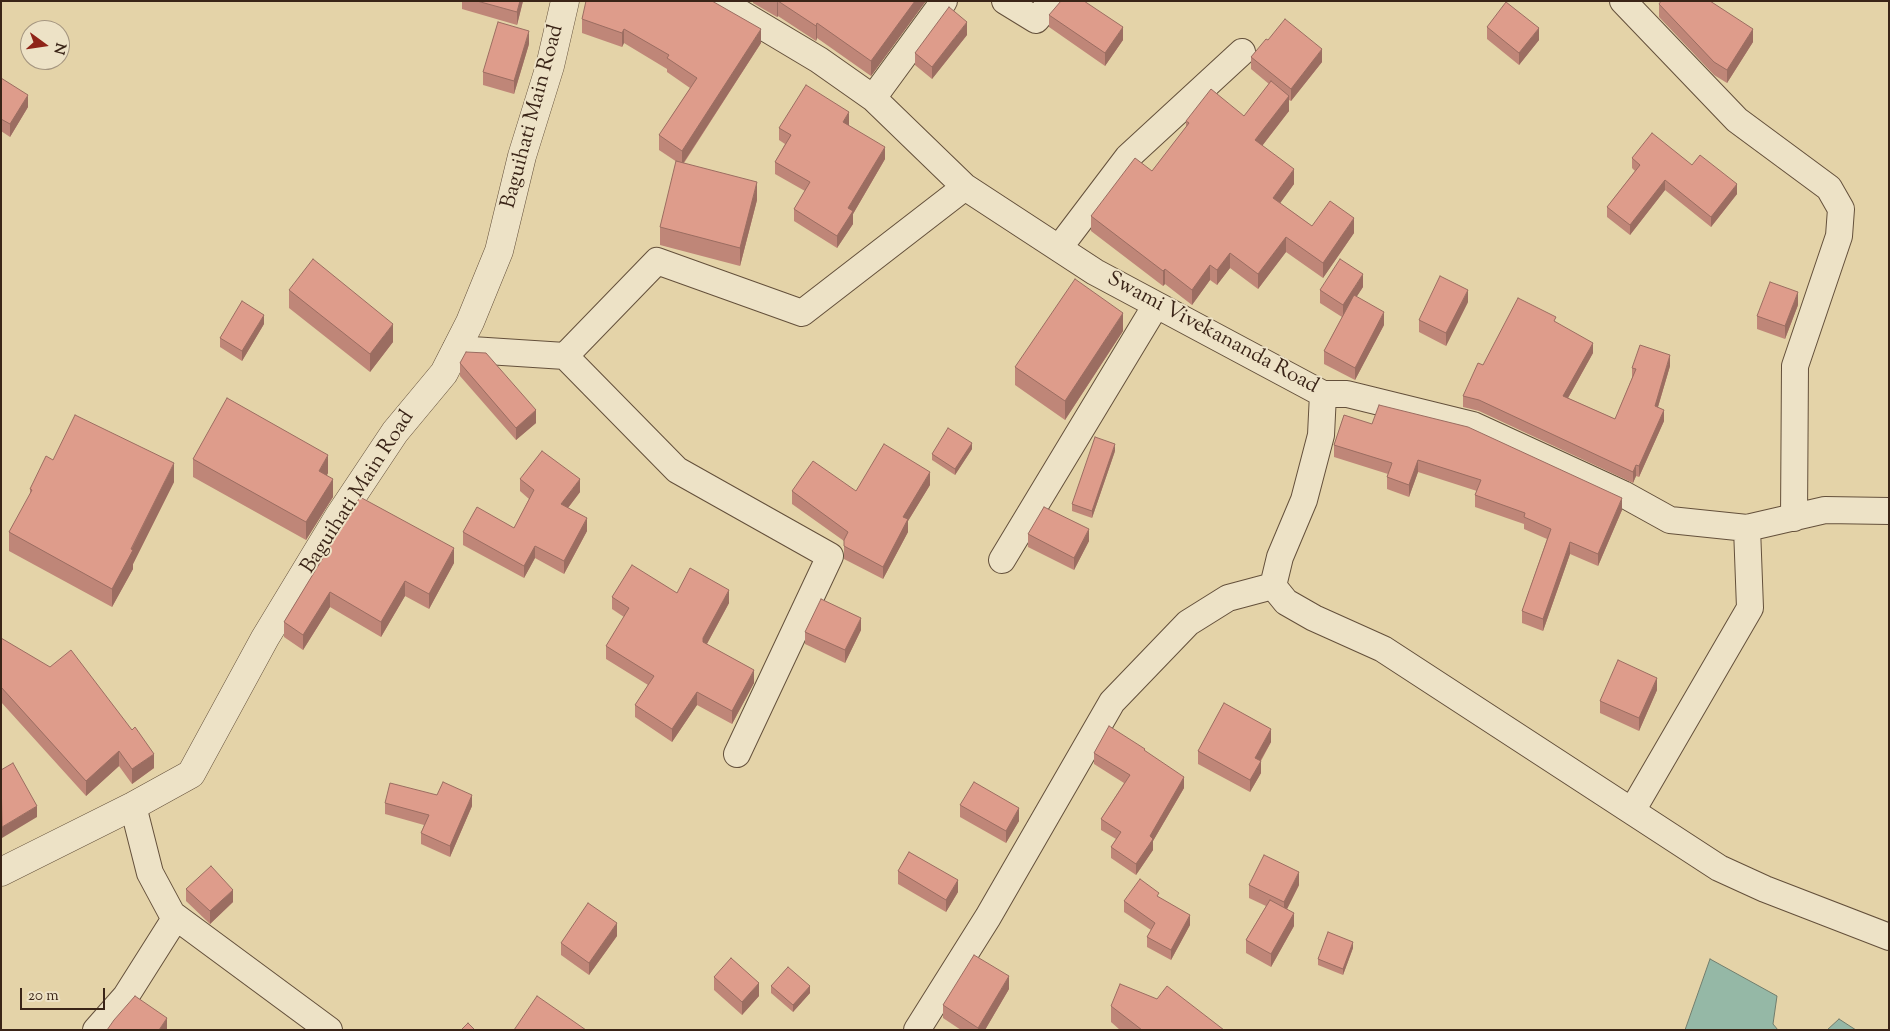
<!DOCTYPE html>
<html>
<head>
<meta charset="utf-8">
<style>
  body { margin:0 }
  #map { position:relative; width:1890px; height:1031px; overflow:hidden; background:#e4d3a8; font-family:"Sorts Mill Goudy",serif }
  canvas { display:block }
  .frame { position:absolute; inset:0; border:2px solid #3a2417; pointer-events:none }
  .north { position:absolute; left:20px; top:20px; width:50px; height:50px; box-sizing:border-box; background:#ede2c6; border:1px solid #a59680; border-radius:50%; rotate:104deg; font-size:14px; font-weight:700; line-height:20px; text-align:center; color:#3a2417 }
  .north::after { content:''; display:block; margin:auto; width:18px; height:22px; background:#8f2418; clip-path:polygon(50% 0,100% 100%,50% 72%,0 100%) }
  .scale { position:absolute; left:20px; top:988px; width:85px; height:22px; box-sizing:border-box; border:2px solid #3a2417; border-top:0; padding-left:6px; font-size:15px; line-height:18px; white-space:nowrap; color:#3a2417; -webkit-text-stroke:4px #ede2c6; paint-order:stroke }
</style>
</head>
<body>
<div id="map">
<canvas width="1890" height="1031"></canvas>
<div class="frame"></div>
<div class="north">N</div>
<div class="scale">20 m</div>
</div>
<script>
const g = document.querySelector('canvas').getContext('2d');
g.lineJoin = 'round';
function fill(path, color) {
  g.fillStyle = color;
  g.fill(path, 'evenodd');
}
function poly(rows) {
  const path = new Path2D();
  for (const r of rows) {
    path.moveTo(r[0], r[1]);
    for (let i = 2; i < r.length; i += 2) path.lineTo(r[i], r[i + 1]);
  }
  return path;
}
function trace(path, color, width, dash) {
  g.strokeStyle = color;
  g.lineWidth = width;
  g.lineCap = dash ? 'butt' : 'round';
  g.setLineDash(dash || []);
  g.stroke(path);
}
function drawText(font, color, halo, rows, align = 'center') {
  g.font = font + ' "Sorts Mill Goudy",serif';
  g.lineWidth = 4;
  g.setLineDash([]);
  g.textBaseline = 'middle';
  g.strokeStyle = halo;
  g.fillStyle = color;
  for (const [text, x, y, turn = 0] of rows) {
    g.save();
    g.translate(x, y);
    g.rotate((+turn || 0) * Math.PI / 180);
    g.textAlign = isNaN(turn) ? turn : align;
    if (halo) g.strokeText(text, 0, 0);
    g.fillText(text, 0, 0);
    g.restore();
  }
}
const water = poly([
  [1710,959,1777,996,1773,1024,1778,1030,1685,1030,1710,959],
  [1839,1019,1856,1030,1827,1030,1839,1019]
]);
fill(water, '#95b8a6');
trace(water, '#717d6d', 1);
const minor = poly([
  [717,1,737,11,819,60,873,98,965,187,1095,272,1323,394,1347,394,1473,425,1623,494,1670,520,1747,528,1825,510,1889,511],
  [1005,1,1036,20,1052,1],
  [1623,1,1737,120,1829,188,1841,209,1839,236,1795,366,1794,518],
  [873,98,944,1],
  [1059,248,1128,157,1242,52],
  [456,349,565,356,677,470,830,556,737,754],
  [565,356,657,261,802,313,965,187],
  [1002,560,1156,305],
  [1273,586,1286,602,1314,618,1383,649,1719,868,1765,889,1889,937],
  [133,806,150,873,172,914,329,1030],
  [1632,811,1750,608,1747,528],
  [96,1030,126,996,176,917],
  [917,1030,988,917,1112,702,1188,623,1228,598,1273,586,1280,557,1304,500,1321,435,1323,394]
]);
const tertiary = poly([
  [1,872,133,806,191,774,265,638,339,516,395,432,444,373,470,322,499,251,522,156,550,66,565,1]
]);
trace(minor, '#64503b', 28);
trace(tertiary, '#64503b', 29);
trace(minor, '#ede2c6', 26);
trace(tertiary, '#ede2c6', 28);
fill(poly([
  [462,1,523,1,517,25,462,9],
  [753,1,926,1,871,76,817,38,816,41,778,16,777,17,753,3],
  [1659,4,1715,4,1753,42,1727,83,1714,75,1659,17],
  [1049,15,1123,40,1105,66,1049,27],
  [582,19,761,43,684,163,757,200,740,266,660,245,660,227,677,162,659,150,659,135,690,88,667,72,667,69,624,43,622,47,582,33],
  [1487,27,1539,40,1519,65,1487,39],
  [967,35,932,79,915,65,915,53],
  [1268,40,1322,62,1291,101,1289,100,1289,111,1262,146,1294,184,1280,203,1312,226,1354,233,1323,278,1286,252,1258,289,1230,268,1217,285,1210,280,1192,305,1165,284,1163,286,1091,231,1091,216,1152,171,1186,127,1186,121,1244,116,1269,84,1251,69,1251,57],
  [529,44,514,94,483,85,483,72],
  [1,78,28,107,10,137,1,131],
  [848,125,885,159,853,214,853,224,837,248,794,221,794,209,805,191,775,174,775,162,785,144,779,140,779,128],
  [1632,158,1692,165,1737,194,1711,227,1665,190,1630,235,1607,217,1607,207,1635,171,1632,168],
  [1363,287,1356,297,1384,325,1355,380,1324,364,1324,351,1342,317,1320,303,1320,290],
  [289,290,393,342,370,372,289,308],
  [1468,302,1446,346,1419,332,1419,320],
  [1798,305,1785,339,1757,329,1757,316],
  [1556,322,1593,353,1568,398,1615,419,1632,378,1632,368,1670,366,1658,407,1664,421,1639,477,1636,476,1633,483,1479,411,1463,407,1463,396,1483,365],
  [264,324,242,361,220,347,220,338],
  [1123,331,1065,420,1015,385,1015,367],
  [460,363,536,423,516,440,460,376],
  [1344,415,1622,510,1598,566,1570,554,1543,631,1522,623,1522,611,1547,539,1524,529,1524,524,1475,507,1475,495,1477,491,1418,472,1409,497,1387,489,1387,477,1388,474,1334,457,1334,445],
  [972,449,955,475,932,460,932,454],
  [1115,451,1092,518,1072,511,1072,504],
  [193,459,328,473,327,475,333,497,306,540,193,477],
  [53,460,174,482,133,564,133,569,112,607,9,551,9,532,30,495,30,489],
  [520,479,580,492,568,508,587,531,564,574,535,558,524,578,463,545,463,532,514,528,529,499,520,491],
  [930,485,908,521,908,532,883,579,844,559,844,541,792,504,792,491,856,491],
  [360,497,454,563,429,609,405,596,381,637,330,607,303,650,284,637,284,622],
  [1028,534,1089,541,1074,570,1028,547],
  [677,593,729,603,707,644,754,683,732,724,697,705,672,742,635,717,635,705,648,685,606,659,606,646,624,617,612,609,612,597],
  [861,630,845,663,805,644,805,632],
  [1,638,154,768,132,784,119,766,86,796,1,702],
  [1657,690,1639,731,1600,713,1600,701],
  [1271,742,1261,761,1261,773,1250,792,1198,764,1198,751],
  [1145,751,1184,788,1153,841,1153,850,1136,875,1111,858,1111,847,1116,839,1101,830,1101,819,1124,783,1094,764,1094,753],
  [385,803,472,806,450,857,421,844,421,833,424,825,385,814],
  [960,805,1019,821,1006,843,960,817],
  [898,871,958,892,946,912,898,884],
  [1249,885,1299,885,1287,909,1294,926,1271,967,1246,953,1246,940,1266,906,1249,898],
  [186,889,233,902,210,924,186,901],
  [1159,897,1190,925,1171,960,1147,947,1147,937,1151,930,1124,912,1124,901],
  [617,936,589,975,561,955,561,943],
  [1353,948,1343,975,1318,965,1318,959],
  [714,977,759,996,742,1015,714,990],
  [771,986,810,993,793,1012,771,993],
  [1009,989,985,1030,961,1030,943,1018,943,1005],
  [1111,1006,1224,1030,1120,1030,1111,1022]
]), '#bf8678');
fill(poly([
  [520,1,523,1,517,25,517,12],
  [778,1,778,16,777,17,777,3],
  [915,1,926,1,871,76,871,61],
  [967,22,967,35,932,79,932,67],
  [817,23,817,38,816,41,816,26],
  [1123,27,1123,40,1105,66,1105,53],
  [1539,28,1539,40,1519,65,1519,53],
  [624,29,624,43,622,47,622,33],
  [761,29,761,43,682,165,682,151],
  [1753,29,1753,42,1727,83,1727,70],
  [529,31,529,44,514,94,514,81],
  [1322,49,1322,62,1291,101,1291,89],
  [28,95,28,107,10,137,10,124],
  [1289,96,1289,111,1255,155,1255,140],
  [849,112,849,125,843,134,843,122],
  [885,147,885,159,853,214,853,224,837,248,837,236,848,208],
  [1294,169,1294,184,1273,213,1273,198],
  [1665,180,1665,190,1630,235,1630,225],
  [757,182,757,200,740,266,740,248],
  [1737,184,1737,194,1711,227,1711,217],
  [1354,218,1354,233,1323,278,1323,263],
  [1286,237,1286,252,1258,289,1258,274],
  [1230,253,1230,268,1217,285,1217,270],
  [1210,265,1210,280,1192,305,1192,290],
  [1165,269,1165,284,1163,286,1163,271],
  [1363,274,1363,287,1343,318,1343,305],
  [1468,290,1468,302,1446,346,1446,333],
  [1798,292,1798,305,1785,339,1785,326],
  [1384,312,1384,325,1355,380,1355,368],
  [1123,313,1123,331,1065,420,1065,401],
  [264,315,264,324,242,361,242,351],
  [393,324,393,342,370,372,370,354],
  [1593,343,1593,353,1563,407,1563,396],
  [1670,355,1670,366,1655,417,1655,406],
  [536,410,536,423,516,440,516,428],
  [1664,410,1664,421,1639,477,1639,466],
  [972,443,972,449,955,475,955,469],
  [1115,444,1115,451,1092,518,1092,511],
  [328,455,328,473,319,489,319,471],
  [1418,460,1418,472,1409,497,1409,485],
  [174,463,174,482,133,564,133,569,112,607,112,589],
  [1636,465,1636,476,1633,483,1633,472],
  [930,472,930,485,908,521,908,532,883,579,883,567,903,517],
  [333,479,333,497,306,540,306,522],
  [580,479,580,492,561,517,561,504],
  [1622,498,1622,510,1598,566,1598,554],
  [587,518,587,531,564,574,564,561],
  [1089,529,1089,541,1074,570,1074,558],
  [1570,542,1570,554,1543,631,1543,619],
  [535,546,535,558,524,578,524,566],
  [454,548,454,563,429,609,429,594],
  [405,581,405,596,381,637,381,622],
  [729,590,729,603,703,651,703,638],
  [330,592,330,607,303,650,303,635],
  [861,618,861,630,845,663,845,650],
  [754,670,754,683,732,724,732,711],
  [1657,678,1657,690,1639,731,1639,718],
  [697,692,697,705,672,742,672,729],
  [1271,729,1271,742,1255,770,1255,758],
  [119,751,119,766,86,796,86,781],
  [154,754,154,768,132,784,132,769],
  [1261,761,1261,773,1250,792,1250,780],
  [1184,777,1184,788,1153,841,1153,850,1136,875,1136,864,1150,836],
  [472,795,472,806,450,857,450,846],
  [37,806,37,817,2,838,2,827],
  [1019,808,1019,821,1006,843,1006,831],
  [1299,872,1299,885,1284,915,1284,902],
  [958,880,958,892,946,912,946,900],
  [233,890,233,902,210,924,210,911],
  [1294,913,1294,926,1271,967,1271,954],
  [1190,915,1190,925,1171,960,1171,950],
  [617,923,617,936,589,975,589,963],
  [1353,942,1353,948,1343,975,1343,969],
  [1009,976,1009,989,985,1030,978,1030,978,1028],
  [759,983,759,996,742,1015,742,1002],
  [810,986,810,993,793,1012,793,1005],
  [167,1018,167,1030,159,1030]
]), '#9b6d61');
const building = poly([
  [477,1,520,1,517,12,477,1],
  [586,1,712,1,761,29,682,151,659,135,697,78,667,58,669,55,624,29,622,33,582,19,586,1],
  [778,1,915,1,871,61,817,23,816,26,778,1],
  [1061,1,1084,1,1123,27,1105,53,1049,15,1061,1],
  [1661,1,1710,1,1753,29,1727,70,1714,62,1659,4,1661,1],
  [1506,2,1539,28,1519,53,1487,27,1506,2],
  [949,7,967,22,932,67,915,53,949,7],
  [1285,19,1322,49,1291,89,1251,57,1266,39,1268,40,1285,19],
  [498,22,529,31,514,81,483,72,498,22],
  [1,78,28,95,10,124,1,119,1,78],
  [1271,81,1289,96,1255,140,1294,169,1273,198,1312,226,1330,201,1354,218,1323,263,1286,237,1258,274,1230,253,1217,270,1210,265,1192,290,1165,269,1163,271,1091,216,1135,158,1152,171,1189,123,1186,121,1211,89,1244,116,1271,81],
  [806,85,849,112,843,122,885,147,848,208,853,211,837,236,794,209,810,182,775,162,791,135,779,128,806,85],
  [1652,133,1692,165,1700,155,1737,184,1711,217,1665,180,1630,225,1607,207,1640,165,1632,158,1652,133],
  [676,161,757,182,740,248,660,227,676,161],
  [313,259,393,324,370,354,289,290,313,259],
  [1340,259,1363,274,1343,305,1320,290,1340,259],
  [1440,276,1468,290,1446,333,1419,320,1440,276],
  [1075,279,1123,313,1065,401,1015,367,1075,279],
  [1770,282,1798,292,1785,326,1757,316,1770,282],
  [1354,295,1384,312,1355,368,1324,351,1354,295],
  [1518,298,1556,317,1554,321,1593,343,1563,396,1615,419,1636,369,1632,368,1640,345,1670,355,1655,406,1664,410,1639,466,1636,465,1633,472,1479,400,1463,396,1478,363,1483,365,1518,298],
  [242,301,264,315,242,351,220,338,242,301],
  [466,352,486,353,536,410,516,428,460,363,466,352],
  [227,398,328,455,319,471,333,479,306,522,193,459,227,398],
  [1379,405,1468,427,1622,498,1598,554,1570,542,1543,619,1522,611,1551,529,1524,517,1525,513,1475,495,1481,480,1418,460,1409,485,1387,477,1392,463,1334,445,1344,415,1372,424,1379,405],
  [75,415,174,463,131,549,133,550,112,589,9,532,32,490,30,489,46,456,53,460,75,415],
  [948,428,972,443,955,469,932,454,948,428],
  [1095,437,1115,444,1092,511,1072,504,1095,437],
  [884,444,930,472,903,517,908,519,883,567,844,546,844,540,848,532,792,491,813,461,856,491,884,444],
  [542,451,580,479,561,504,587,518,564,561,535,546,524,566,463,532,477,507,514,528,534,490,520,479,542,451],
  [360,497,454,548,429,594,405,581,381,622,330,592,303,635,284,622,360,497],
  [1044,507,1089,529,1074,558,1028,534,1044,507],
  [632,565,677,593,690,568,729,590,703,638,703,642,754,670,732,711,697,692,672,729,635,705,654,676,606,646,629,608,612,597,632,565],
  [821,599,861,618,845,650,805,632,821,599],
  [1,638,50,667,71,650,132,730,135,727,154,754,132,769,119,751,86,781,1,687,1,638],
  [1618,660,1657,678,1639,718,1600,701,1618,660],
  [1224,703,1271,729,1255,758,1261,761,1250,780,1198,751,1224,703],
  [1109,726,1145,749,1144,750,1184,777,1150,836,1153,839,1136,864,1111,847,1121,832,1101,819,1130,775,1094,753,1109,726],
  [13,763,37,806,2,827,1,770,13,763],
  [443,782,472,795,450,846,421,833,429,815,385,803,390,783,437,795,443,782],
  [974,782,1019,808,1006,831,960,805,974,782],
  [909,852,958,880,946,900,898,871,909,852],
  [1264,855,1299,872,1284,902,1249,885,1264,855],
  [211,866,233,890,210,911,186,889,211,866],
  [1140,879,1159,893,1157,896,1190,915,1171,950,1147,937,1155,923,1124,901,1140,879],
  [1270,900,1294,913,1271,954,1246,940,1270,900],
  [588,903,617,923,589,963,561,943,588,903],
  [1328,932,1353,942,1343,969,1318,959,1328,932],
  [974,955,1009,976,978,1028,943,1005,974,955],
  [731,958,759,983,742,1002,714,977,731,958],
  [788,967,810,986,793,1005,771,986,788,967],
  [1120,984,1157,999,1167,986,1224,1030,1142,1030,1111,1006,1120,984],
  [135,996,167,1018,159,1030,107,1030,114,1020,135,996],
  [537,996,586,1030,514,1030,537,996],
  [468,1023,475,1030,461,1030,468,1023]
]);
fill(building, '#de9c8b');
trace(building, '#9b6d61', 1);
drawText('21px', '#3a2417', '#ede2c6', [
  ["Baguihati Main Road",534,117,-75],
  ["Swami Vivekananda Road",1212,334,28],
  ["Baguihati Main Road",359,493,-57]
]);
</script>
</body>
</html>
